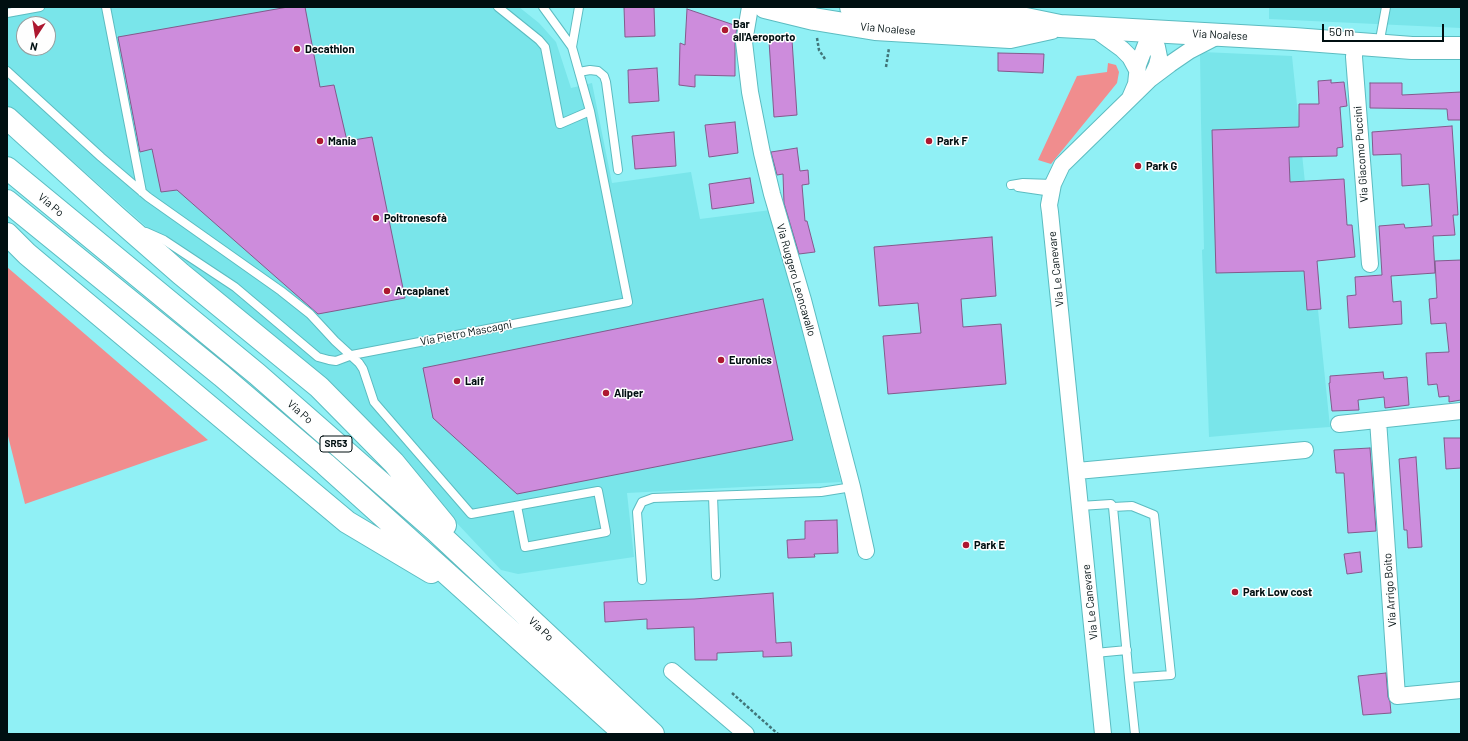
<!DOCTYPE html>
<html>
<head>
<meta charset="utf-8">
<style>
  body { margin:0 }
  #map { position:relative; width:1468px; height:741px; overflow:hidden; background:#90f0f5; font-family:Barlow,sans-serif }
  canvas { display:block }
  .frame { position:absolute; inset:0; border:8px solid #000f11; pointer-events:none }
  .north { position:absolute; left:16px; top:16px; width:40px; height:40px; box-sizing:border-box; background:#fefefe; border:1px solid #989e9f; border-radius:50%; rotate:192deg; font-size:11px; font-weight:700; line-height:16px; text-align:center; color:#000f11 }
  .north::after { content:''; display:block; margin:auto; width:14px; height:18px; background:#ad1830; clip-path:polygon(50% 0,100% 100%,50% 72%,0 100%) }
  .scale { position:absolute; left:1322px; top:24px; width:122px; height:18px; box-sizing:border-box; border:2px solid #000f11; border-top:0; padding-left:5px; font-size:12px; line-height:14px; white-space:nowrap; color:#000f11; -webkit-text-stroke:3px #fefefe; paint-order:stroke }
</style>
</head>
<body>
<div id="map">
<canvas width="1468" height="741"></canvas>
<div class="frame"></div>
<div class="north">N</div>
<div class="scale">50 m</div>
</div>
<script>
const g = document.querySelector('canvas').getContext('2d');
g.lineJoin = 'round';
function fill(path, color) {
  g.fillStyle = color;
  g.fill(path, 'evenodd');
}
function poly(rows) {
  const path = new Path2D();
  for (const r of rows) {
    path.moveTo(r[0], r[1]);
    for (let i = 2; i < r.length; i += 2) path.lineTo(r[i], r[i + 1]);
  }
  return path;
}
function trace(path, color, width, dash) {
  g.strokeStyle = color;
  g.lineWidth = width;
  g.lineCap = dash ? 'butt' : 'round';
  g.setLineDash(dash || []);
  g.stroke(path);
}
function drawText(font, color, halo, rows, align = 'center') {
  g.font = font + ' Barlow,sans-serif';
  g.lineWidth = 3;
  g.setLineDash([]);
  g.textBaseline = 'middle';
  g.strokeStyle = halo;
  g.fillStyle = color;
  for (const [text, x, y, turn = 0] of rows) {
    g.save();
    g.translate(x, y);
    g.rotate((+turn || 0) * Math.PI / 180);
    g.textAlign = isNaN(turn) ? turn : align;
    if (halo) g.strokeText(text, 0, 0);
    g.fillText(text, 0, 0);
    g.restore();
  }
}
fill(poly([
  [7,7,519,7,539,23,556,42,571,88,592,83,612,183,691,172,700,219,771,210,841,482,627,493,634,557,518,574,501,570,340,399,23,117,7,109],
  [24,24,48,24,48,48,24,48],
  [1269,7,1461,7,1461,28,1269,19],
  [1202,52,1292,56,1330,427,1287,430,1209,437,1202,250,1204,249,1201,122,1200,54]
]), '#79e5ea');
fill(poly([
  [1108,63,1116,65,1119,72,1117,83,1051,164,1038,160,1077,76,1107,72],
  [7,267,208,440,25,504,7,432]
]), '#f08d8e');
const building = poly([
  [288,7,305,7,320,87,334,85,347,141,372,137,405,298,318,314,177,190,161,192,152,149,140,152,118,37,288,7],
  [624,7,654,7,655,36,625,37,624,7],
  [687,9,737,26,735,41,735,76,695,75,695,87,679,85,680,43,685,45,687,9],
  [792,40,797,115,774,117,769,41,792,40],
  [998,53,1044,54,1043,73,998,71,998,53],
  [657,68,659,101,629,103,628,70,657,68],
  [1331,80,1331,83,1344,82,1347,106,1340,107,1343,147,1337,148,1337,156,1289,157,1290,182,1344,179,1347,225,1352,225,1355,257,1317,261,1321,309,1307,310,1304,271,1216,273,1212,130,1299,127,1299,104,1319,104,1318,81,1331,80],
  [1370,83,1402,83,1402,95,1461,92,1461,120,1448,120,1447,109,1370,108,1370,83],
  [735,122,738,153,709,157,705,125,735,122],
  [1452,126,1458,215,1453,215,1455,235,1433,236,1435,273,1391,276,1393,302,1401,301,1402,324,1349,328,1347,296,1356,295,1355,277,1382,275,1379,226,1404,224,1405,228,1432,226,1429,184,1402,186,1401,154,1373,155,1372,132,1452,126],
  [674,132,676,166,635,169,632,136,674,132],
  [797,148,800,171,808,170,809,184,802,185,805,221,807,221,815,252,799,254,784,203,783,174,777,175,771,152,797,148],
  [750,178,754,203,712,209,709,184,750,178],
  [992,237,996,296,961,299,963,327,1001,324,1006,384,888,394,883,336,921,333,918,303,879,306,874,247,992,237],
  [1461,260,1461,400,1449,402,1449,396,1439,397,1437,384,1428,385,1426,353,1449,352,1446,323,1431,324,1429,299,1437,298,1435,261,1461,260],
  [763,299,793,440,517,494,433,418,423,368,763,299],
  [1383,372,1384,379,1407,377,1409,405,1385,408,1384,397,1358,400,1359,410,1332,411,1329,383,1330,383,1330,376,1383,372],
  [1444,438,1461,438,1461,468,1446,469,1444,438],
  [1370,448,1376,531,1348,533,1344,473,1336,473,1334,450,1370,448],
  [1416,457,1422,547,1408,548,1407,530,1404,530,1399,459,1416,457],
  [837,520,838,553,814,554,815,557,788,558,787,540,805,539,805,521,837,520],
  [1360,552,1362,572,1347,574,1344,554,1360,552],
  [773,593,776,643,791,642,792,656,763,657,763,651,717,653,717,660,695,660,694,627,647,629,647,619,605,622,604,602,694,599,773,593],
  [1386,673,1388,697,1390,702,1391,713,1363,715,1358,676,1386,673]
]);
fill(building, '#cd8cdc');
trace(building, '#835a8c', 1);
const service = poly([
  [106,7,142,192],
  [498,7,539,40,545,47,560,124,590,111],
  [7,13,40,7],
  [1379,45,1386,7],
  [572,47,579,7],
  [7,71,101,157,148,197,281,291,310,314,335,341,359,363,363,369,374,402,380,409,471,514,598,491,606,532,525,547,517,506],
  [579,72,590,70,598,71,604,76,606,82,618,170],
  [1011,185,1023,183,1053,184],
  [1018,187,1052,192],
  [146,232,164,240,235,287,318,357,329,360,336,361,352,355,628,302,590,111,572,47,543,7],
  [713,496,716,576],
  [1080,506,1111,504,1113,507,1129,678,1135,734],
  [1113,507,1132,506,1154,515,1171,675,1129,678],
  [642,580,637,512,642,502,653,498,821,492,852,487],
  [1095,653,1127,650]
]);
const minor = poly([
  [750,7,744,42,750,92,762,153,772,194,803,300,835,422,852,487,866,551],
  [1093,28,1122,49,1130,57,1137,70],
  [1151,31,1157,47,1159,57,1157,65,1151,78],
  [1355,44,1354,57,1370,264],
  [1130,98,1136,84,1138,65,1151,31],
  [1378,420,1397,696,1461,690],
  [1339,424,1461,411],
  [1077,471,1305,450],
  [672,671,746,734],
  [1103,734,1050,212,1049,205,1053,184,1062,165,1150,79,1170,64,1189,51,1220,35]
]);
const primary = poly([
  [765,7,814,19,875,29,1010,37,1051,28],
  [851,7,899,12,1026,19,1060,26,1294,39,1412,48,1461,48]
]);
const trunk = poly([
  [7,118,116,217,181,274,319,387,394,463,445,525],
  [7,168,257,374,435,530,653,734],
  [7,201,222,376,325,464,625,734],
  [7,234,27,254,347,522,431,572]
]);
trace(service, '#5cbcc1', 10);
trace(minor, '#5cbcc1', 18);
trace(primary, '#5cbcc1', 24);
trace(trunk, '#5cbcc1', 24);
trace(poly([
  [817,38,819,50,825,59],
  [886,67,889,48],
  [732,693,778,734]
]), '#417579', 2.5, [3, 2]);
trace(service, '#fff', 8);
trace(minor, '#fff', 16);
trace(primary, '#fff', 22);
trace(trunk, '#fff', 22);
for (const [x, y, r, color] of [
  [725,30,4,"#ad1830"],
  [297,49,4,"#ad1830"],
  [320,141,4,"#ad1830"],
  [929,141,4,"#ad1830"],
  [1138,166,4,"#ad1830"],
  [376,218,4,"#ad1830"],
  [387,291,4,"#ad1830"],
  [721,360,4,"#ad1830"],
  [457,381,4,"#ad1830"],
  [606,393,4,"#ad1830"],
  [966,545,4,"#ad1830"],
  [1235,592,4,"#ad1830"]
]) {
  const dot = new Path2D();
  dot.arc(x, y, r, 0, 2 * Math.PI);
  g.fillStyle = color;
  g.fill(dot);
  trace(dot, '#fefefe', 1.5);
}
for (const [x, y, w] of [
  [336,444,32]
]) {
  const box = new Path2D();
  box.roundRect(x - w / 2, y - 8, w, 16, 3);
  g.fillStyle = '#fefefe';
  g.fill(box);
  trace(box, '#000f11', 1);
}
drawText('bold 10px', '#000f11', null, [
  ["SR53",336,444]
]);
drawText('bold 11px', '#000f11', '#fefefe', [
  ["Bar",733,24],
  ["all'Aeroporto",733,37],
  ["Decathlon",305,49],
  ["Mania",328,141],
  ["Park F",937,141],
  ["Park G",1146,166],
  ["Poltronesofà",384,218],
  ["Arcaplanet",395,291],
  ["Euronics",729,360],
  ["Laif",465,381],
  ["Aliper",614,393],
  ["Park E",974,545],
  ["Park Low cost",1243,592]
], 'left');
drawText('11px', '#000f11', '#fefefe', [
  ["Via Noalese",888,29,5],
  ["Via Noalese",1220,35,3],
  ["Via Giacomo Puccini",1361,154,-94],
  ["Via Po",51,205,40],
  ["Via Le Canevare",1056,269,-96],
  ["Via Ruggero Leoncavallo",796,280,74],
  ["Via Pietro Mascagni",466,333,-11],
  ["Via Po",300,412,41],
  ["Via Arrigo Boito",1390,590,-94],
  ["Via Le Canevare",1090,602,-96],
  ["Via Po",541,629,43]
]);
</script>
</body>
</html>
